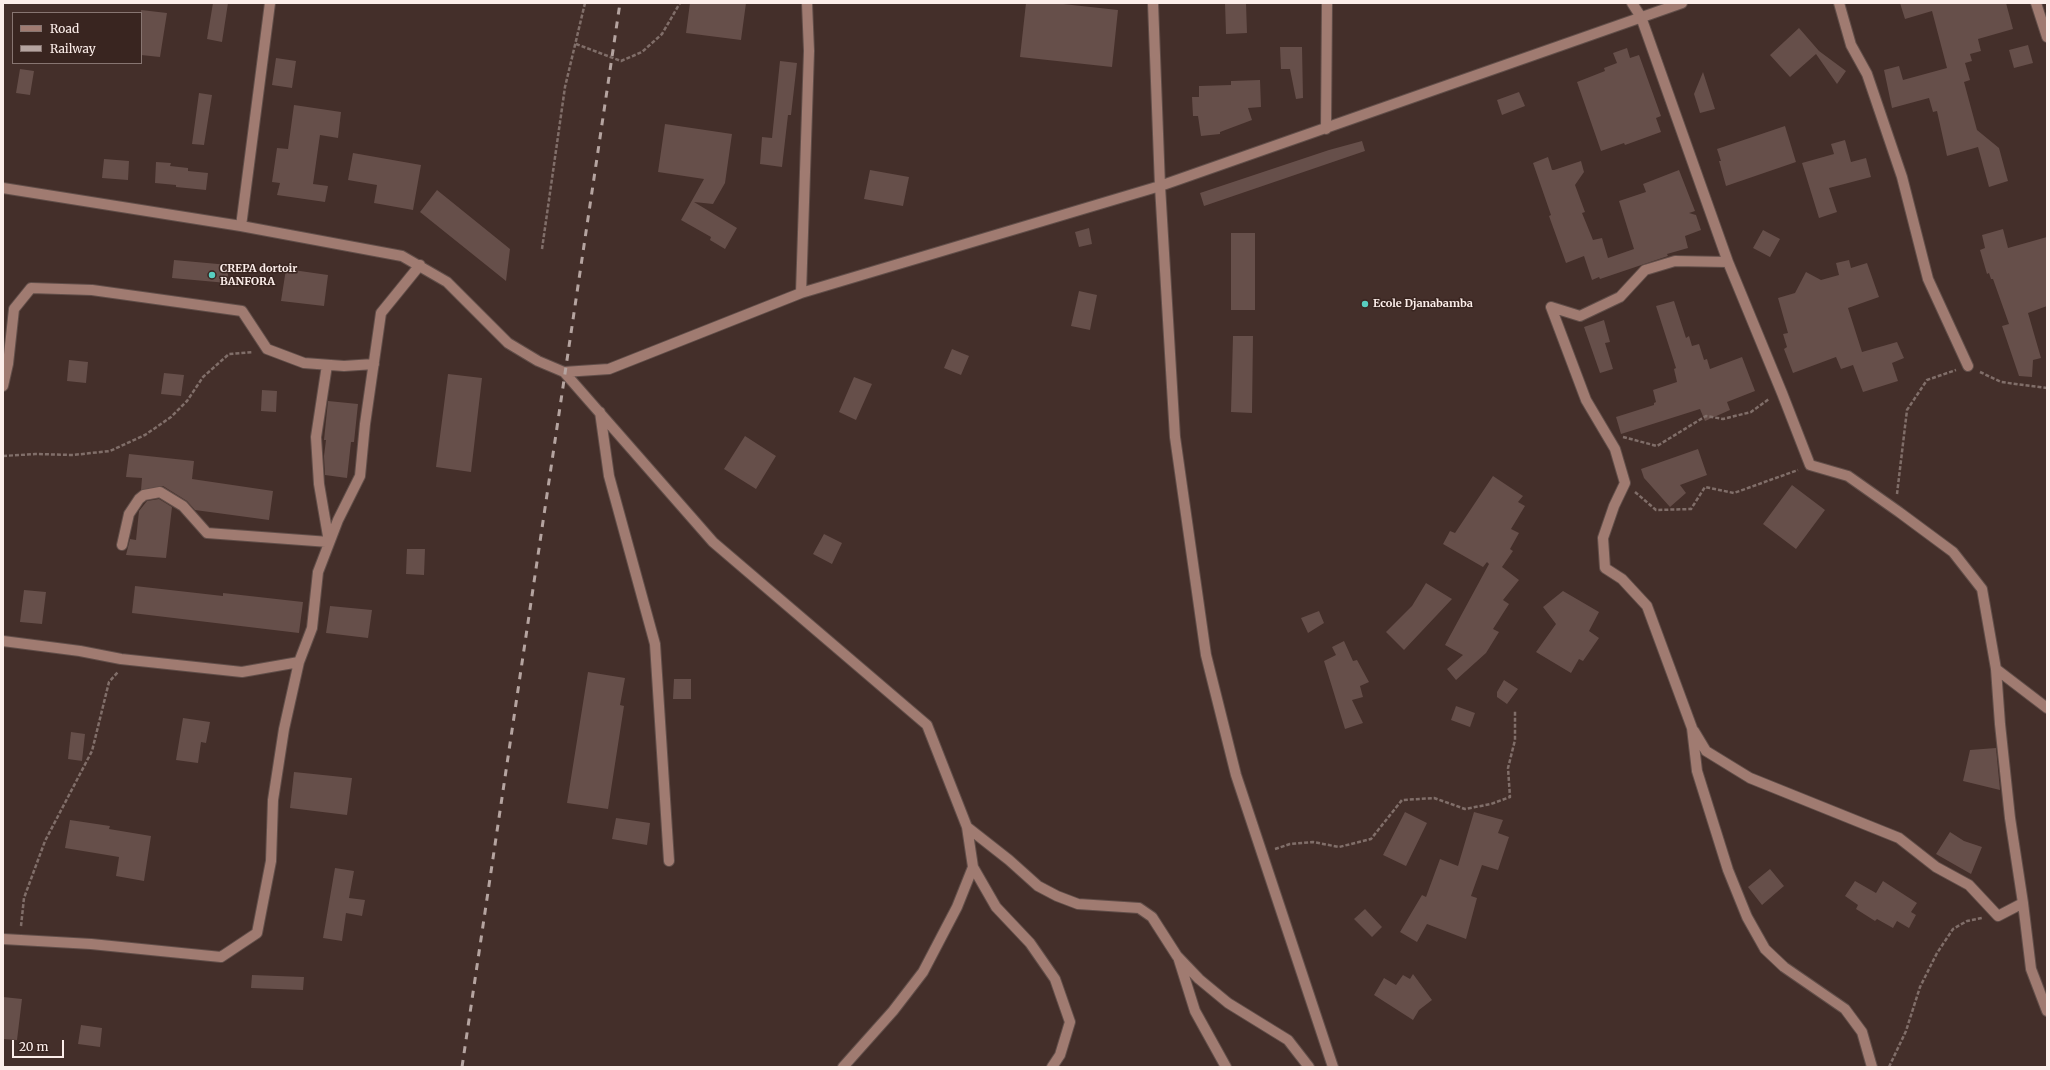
<!DOCTYPE html>
<html>
<head>
<meta charset="utf-8">
<style>
  body { margin:0 }
  #map { position:relative; width:2050px; height:1070px; overflow:hidden; background:#442f2a; font-family:Merriweather,serif }
  canvas { display:block }
  .frame { position:absolute; inset:0; border:4px solid #fceeea; pointer-events:none }
  .legend { position:absolute; left:12px; top:12px; width:130px; height:52px; box-sizing:border-box; background:#392520; border:1px solid #877571; margin:0; padding:5px 7px; list-style:none; font-size:12px; color:#fceeea }
  .legend li { display:flex; align-items:center; gap:8px; height:20px }
  .legend b { width:20px; border:1px solid #877571 }
  .scale { position:absolute; left:12px; top:1040px; width:52px; height:18px; box-sizing:border-box; border:2px solid #fceeea; border-top:0; padding-left:5px; font-size:12px; line-height:14px; white-space:nowrap; color:#fceeea; -webkit-text-stroke:3px #392520; paint-order:stroke }
</style>
</head>
<body>
<div id="map">
<canvas width="2050" height="1070"></canvas>
<div class="frame"></div>
<ul class="legend">
<li><b style="height:5px;background:#a07b71"></b>Road</li>
<li><b style="height:5px;background:#b5a4a0"></b>Railway</li>
</ul>
<div class="scale">20 m</div>
</div>
<script>
const g = document.querySelector('canvas').getContext('2d');
g.lineJoin = 'round';
function fill(path, color) {
  g.fillStyle = color;
  g.fill(path, 'evenodd');
}
function poly(rows) {
  const path = new Path2D();
  for (const r of rows) {
    path.moveTo(r[0], r[1]);
    for (let i = 2; i < r.length; i += 2) path.lineTo(r[i], r[i + 1]);
  }
  return path;
}
function trace(path, color, width, dash) {
  g.strokeStyle = color;
  g.lineWidth = width;
  g.lineCap = dash ? 'butt' : 'round';
  g.setLineDash(dash || []);
  g.stroke(path);
}
function drawText(font, color, halo, rows, align = 'center') {
  g.font = font + ' Merriweather,serif';
  g.lineWidth = 3;
  g.setLineDash([]);
  g.textBaseline = 'middle';
  g.strokeStyle = halo;
  g.fillStyle = color;
  for (const [text, x, y, turn = 0] of rows) {
    g.save();
    g.translate(x, y);
    g.rotate((+turn || 0) * Math.PI / 180);
    g.textAlign = isNaN(turn) ? turn : align;
    if (halo) g.strokeText(text, 0, 0);
    g.fillText(text, 0, 0);
    g.restore();
  }
}
fill(poly([
  [213,3,228,3,222,42,207,39],
  [690,3,746,3,741,40,686,33],
  [1026,3,1054,3,1118,10,1112,67,1020,57],
  [1225,3,1246,3,1247,33,1226,34],
  [1900,3,2006,3,2013,29,1978,39,1981,51,1970,54,1972,61,1965,63,1970,80,1964,82,1977,130,1999,148,2008,181,1989,187,1978,147,1947,156,1937,111,1933,112,1929,98,1892,108,1884,70,1899,66,1903,80,1947,68,1932,11,1905,19],
  [141,10,167,13,160,57,141,55],
  [1799,28,1819,51,1846,71,1837,84,1816,54,1790,77,1770,55],
  [2028,45,2033,63,2014,68,2009,50],
  [1280,47,1302,47,1303,98,1296,99,1290,69,1281,69],
  [1627,48,1630,58,1639,55,1661,116,1656,118,1661,132,1625,145,1624,143,1601,151,1577,82,1605,71,1604,68,1617,63,1613,53],
  [276,58,296,61,292,88,272,85],
  [780,61,797,63,791,115,788,115,782,167,760,164,762,137,772,138],
  [20,69,34,71,30,95,16,93],
  [1703,72,1715,109,1700,113,1694,94],
  [1260,80,1261,107,1248,108,1252,120,1220,132,1220,134,1201,136,1198,116,1193,116,1192,97,1199,97,1199,86,1231,85,1231,81],
  [1519,92,1525,106,1502,115,1497,100],
  [199,93,212,95,204,145,192,144],
  [294,105,341,112,338,138,320,135,313,184,328,186,325,202,277,195,280,183,272,182,277,148,288,149],
  [665,124,732,134,725,183,713,204,694,202,737,228,725,249,710,240,711,237,681,220,704,179,658,172],
  [1785,126,1796,162,1726,186,1719,161,1721,161,1717,149],
  [1845,140,1851,162,1866,158,1871,177,1829,188,1837,212,1819,218,1802,163,1834,154,1831,144],
  [1362,141,1365,151,1204,206,1200,193,1329,150],
  [353,153,421,165,413,210,374,203,377,185,348,180],
  [1548,157,1552,170,1554,170,1581,161,1584,172,1575,185,1585,212,1582,213,1593,240,1602,238,1608,258,1634,249,1619,201,1646,192,1643,184,1679,170,1695,211,1689,213,1696,215,1701,230,1685,236,1688,248,1667,254,1668,256,1600,279,1599,277,1592,280,1584,256,1566,263,1549,216,1551,215,1533,163],
  [104,159,129,161,128,180,102,178],
  [156,162,171,163,170,166,188,168,188,171,208,173,206,190,176,187,176,185,155,183],
  [870,170,909,177,903,206,864,199],
  [437,190,510,249,506,281,420,212],
  [1089,228,1092,244,1079,247,1075,232],
  [2003,229,2008,248,2047,237,2047,306,2028,313,2041,358,2033,360,2032,377,2019,376,2002,326,2009,324,1993,279,1991,279,1989,273,1987,274,1980,250,1985,248,1982,235],
  [1763,230,1780,239,1770,257,1753,248],
  [1231,233,1255,233,1255,310,1231,310],
  [174,260,229,265,227,283,172,278],
  [1849,260,1851,268,1867,263,1879,297,1848,308,1862,352,1897,342,1904,358,1892,363,1898,381,1863,392,1853,365,1841,369,1836,357,1793,373,1784,349,1787,347,1783,334,1788,333,1778,298,1795,293,1806,272,1821,280,1839,275,1836,263],
  [286,269,328,275,324,306,281,301],
  [1079,291,1097,295,1090,330,1071,326],
  [1674,301,1686,338,1689,336,1692,346,1699,344,1704,360,1707,359,1710,369,1742,357,1755,391,1727,402,1730,410,1705,421,1700,409,1621,434,1616,417,1654,405,1654,403,1656,402,1653,390,1677,382,1674,369,1676,368,1656,306],
  [1604,320,1610,342,1605,343,1613,369,1600,373,1584,327],
  [1233,336,1253,336,1252,413,1231,412],
  [952,349,969,356,961,375,944,368],
  [69,360,88,362,86,383,67,381],
  [164,373,184,375,181,396,161,394],
  [448,374,482,378,471,472,436,467],
  [854,377,872,384,856,420,839,412],
  [262,390,277,391,276,412,261,411],
  [328,401,358,404,354,442,351,442,347,478,325,475,324,456,326,440,324,440],
  [745,436,776,456,756,489,724,469],
  [1698,449,1707,475,1680,485,1686,493,1670,507,1644,478,1641,469],
  [129,454,194,461,192,479,273,491,269,520,195,510,187,501,163,486,141,490,142,478,126,477],
  [1493,476,1523,496,1518,502,1525,506,1511,529,1519,533,1510,549,1513,551,1502,567,1519,580,1503,600,1509,604,1493,629,1499,632,1486,653,1456,680,1447,669,1463,655,1445,645,1489,564,1487,562,1483,567,1443,544,1450,531,1455,533],
  [1792,485,1825,510,1796,549,1763,524],
  [159,499,172,507,166,558,126,555,130,539,136,540,139,511,147,501],
  [824,534,842,543,832,564,813,554],
  [407,549,425,549,424,575,406,574],
  [1426,583,1452,599,1404,650,1386,632,1412,606],
  [135,586,223,596,223,593,303,602,299,633,132,613],
  [24,590,46,592,42,624,20,622],
  [1563,591,1599,612,1589,631,1599,638,1583,661,1579,659,1571,673,1536,652,1556,624,1543,607],
  [330,606,372,610,368,638,326,633],
  [1319,611,1324,623,1308,633,1301,618],
  [1344,641,1353,661,1357,660,1369,682,1360,686,1363,697,1352,700,1363,723,1345,729,1324,661,1336,655,1332,647],
  [588,672,625,678,620,705,624,706,608,809,567,803],
  [674,679,691,679,691,699,673,699],
  [1504,680,1518,689,1507,704,1497,697,1497,692],
  [1456,706,1475,713,1470,727,1451,720],
  [183,718,210,722,206,743,201,742,198,763,176,760],
  [71,732,85,734,82,761,68,759],
  [1996,748,2000,790,1963,781,1970,750],
  [294,772,352,778,347,815,290,808],
  [1405,812,1427,823,1406,866,1383,855],
  [1474,812,1503,820,1498,833,1509,837,1498,870,1482,865,1471,896,1477,898,1466,939,1427,924,1417,942,1400,932,1422,895,1426,897,1440,859,1458,866],
  [616,818,650,823,647,845,612,839],
  [70,820,110,826,109,829,151,836,144,881,116,876,119,857,65,848],
  [1950,832,1964,841,1982,847,1971,874,1936,854],
  [335,868,354,871,349,898,365,900,362,916,346,913,342,941,323,938],
  [1770,869,1784,886,1762,905,1748,887],
  [1855,881,1876,893,1883,881,1917,903,1911,912,1916,915,1909,928,1897,921,1893,928,1877,919,1875,921,1856,909,1858,905,1845,896],
  [1365,909,1382,927,1372,937,1354,919],
  [1413,974,1432,1000,1419,1010,1413,1020,1374,995,1384,978,1396,985,1403,975,1410,979],
  [252,975,304,977,303,990,251,988],
  [3,997,22,999,17,1040,3,1039],
  [81,1025,102,1028,100,1047,78,1044]
]), '#664f4a');
const minor = poly([
  [1153,3,1160,186,1175,437,1206,655,1236,775,1333,1067],
  [1632,3,1641,17,1728,262,1782,393,1810,465,1848,476,1899,512,1953,552,1982,589,1996,669,2000,724,2010,818,2023,903,2031,969,2047,1011],
  [1839,3,1851,45,1867,74,1902,177,1928,279,1968,366],
  [2036,3,2047,37],
  [1326,129,1327,3],
  [3,188,241,226,402,256,447,282,508,343,538,361,564,372,609,369,801,293,1160,186,1682,3],
  [241,226,270,3],
  [1728,262,1675,261,1645,270,1620,297,1580,316,1551,307,1586,400,1615,449,1625,483,1614,506,1603,538,1605,568,1622,579,1647,606,1692,728,1697,771,1728,870,1747,917,1765,949,1784,967,1845,1009,1862,1032,1872,1067],
  [801,293,809,51,807,3],
  [564,372,713,542,927,725,967,827,1009,860,1038,886,1057,896,1078,904,1139,908,1152,917,1177,956,1199,979,1228,1003,1288,1040,1309,1067],
  [3,386,8,364,14,309,31,288,92,290,242,311,267,349,304,363,344,366,374,364],
  [600,412,609,476,655,644,669,861],
  [122,545,129,514,139,499,144,495,160,492,183,506,207,533,329,542,319,484,316,437,327,365],
  [3,641,80,651,121,659,242,672,299,662],
  [1996,669,2047,708],
  [1694,731,1706,751,1750,778,1899,838,1936,867,1969,885,1998,916,2023,903],
  [973,867,996,907,1030,943,1055,979,1070,1022,1060,1055,1052,1067],
  [3,939,91,944,221,957,257,933,271,861,273,800,284,729,299,662,312,628,318,572,338,520,360,476,365,424,381,313,420,265],
  [1179,960,1195,1011,1226,1067],
  [843,1067,893,1011,923,972,957,907,973,867,967,827]
]);
trace(minor, '#614e49', 12);
trace(poly([
  [576,44,621,61,642,52,662,34,680,3],
  [542,249,565,87,585,3],
  [1980,372,2001,382,2047,388],
  [1623,437,1657,446,1706,416,1723,419,1751,412,1769,399],
  [3,456,35,454,73,455,110,451,145,435,171,417,187,401,203,377,229,354,253,352],
  [1635,492,1656,510,1691,509,1705,487,1734,493,1798,470],
  [1897,494,1907,410,1927,380,1956,370],
  [1275,849,1290,844,1313,842,1339,847,1371,839,1402,800,1434,798,1465,809,1491,804,1510,797,1508,768,1515,740,1515,710],
  [21,926,24,898,45,841,92,751,109,682,118,672],
  [1889,1067,1906,1031,1920,987,1937,953,1953,929,1967,921,1982,918]
]), '#806e69', 2.5, [4, 2]);
trace(minor, '#a07b71', 10);
trace(poly([
  [462,1067,620,3]
]), '#b5a4a0', 3, [7, 7]);
for (const [x, y, r, color] of [
  [212,275,4,"#58cec0"],
  [1365,304,4,"#58cec0"]
]) {
  const dot = new Path2D();
  dot.arc(x, y, r, 0, 2 * Math.PI);
  g.fillStyle = color;
  g.fill(dot);
  trace(dot, '#392520', 1.5);
}
drawText('bold 11px', '#fceeea', '#392520', [
  ["CREPA dortoir",220,269],
  ["BANFORA",220,282],
  ["Ecole Djanabamba",1373,304]
], 'left');
</script>
</body>
</html>
